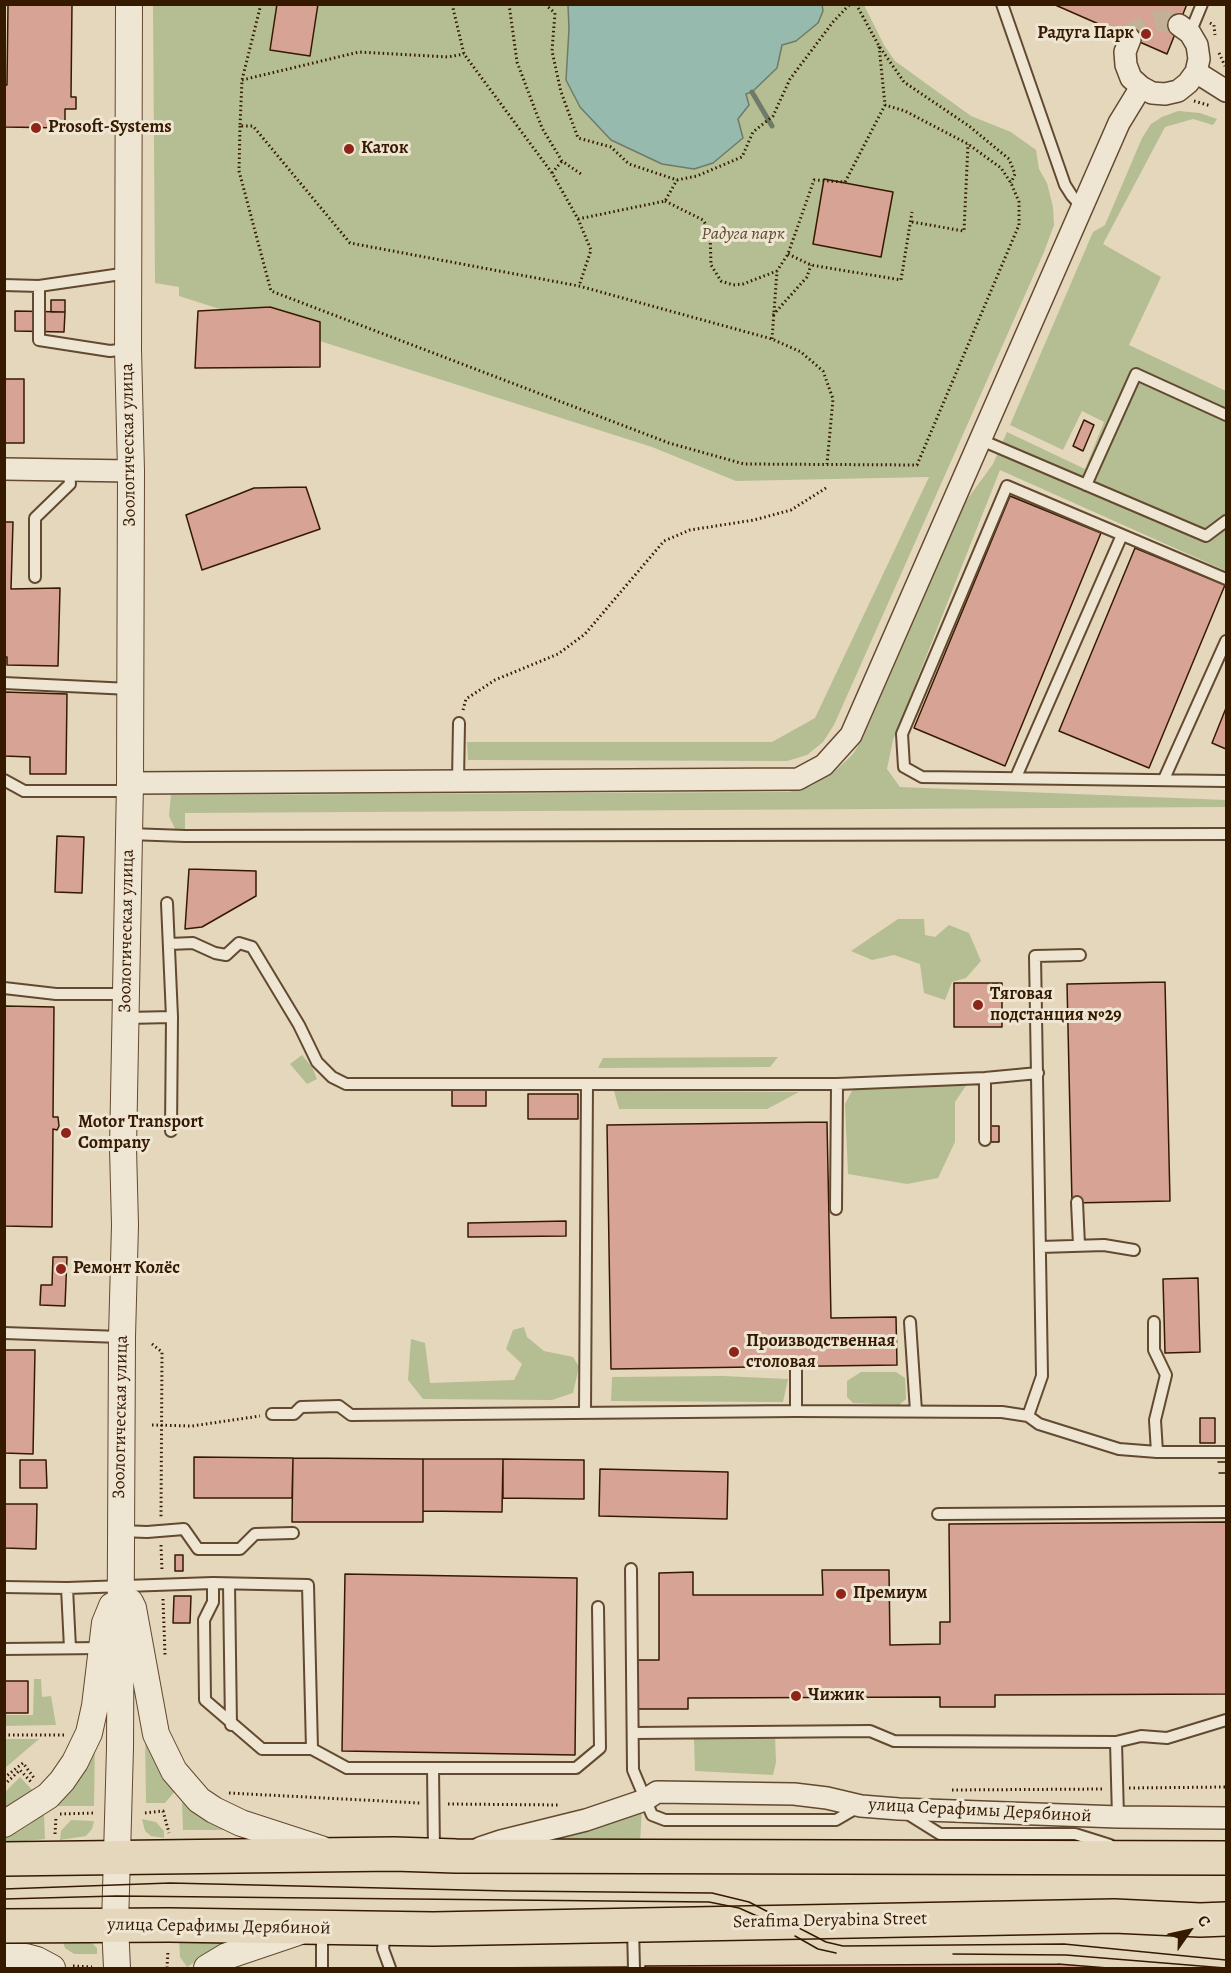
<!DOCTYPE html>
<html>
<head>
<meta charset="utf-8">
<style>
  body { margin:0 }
  #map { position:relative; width:1231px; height:1973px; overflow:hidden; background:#e5d7bc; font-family:Alegreya,serif }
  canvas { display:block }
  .frame { position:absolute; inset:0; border:6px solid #361a00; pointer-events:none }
  .north { position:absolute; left:1159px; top:1901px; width:60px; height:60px; -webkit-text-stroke:4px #eee5d3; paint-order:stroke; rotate:56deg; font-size:16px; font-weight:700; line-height:24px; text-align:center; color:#361a00 }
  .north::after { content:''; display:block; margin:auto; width:21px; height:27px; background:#361a00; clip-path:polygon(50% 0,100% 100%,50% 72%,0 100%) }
</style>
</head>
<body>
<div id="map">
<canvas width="1231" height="1973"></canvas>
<div class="frame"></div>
<div class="north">С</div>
</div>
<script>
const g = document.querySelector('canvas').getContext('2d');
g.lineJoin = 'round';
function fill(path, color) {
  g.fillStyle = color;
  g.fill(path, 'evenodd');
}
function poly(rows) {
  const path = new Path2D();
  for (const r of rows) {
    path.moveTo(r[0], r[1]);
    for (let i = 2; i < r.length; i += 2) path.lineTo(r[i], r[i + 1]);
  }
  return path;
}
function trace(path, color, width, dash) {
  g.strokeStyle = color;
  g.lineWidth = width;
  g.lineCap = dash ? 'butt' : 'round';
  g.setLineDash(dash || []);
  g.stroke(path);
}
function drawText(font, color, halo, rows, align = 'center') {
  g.font = font + ' Alegreya,serif';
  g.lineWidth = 6;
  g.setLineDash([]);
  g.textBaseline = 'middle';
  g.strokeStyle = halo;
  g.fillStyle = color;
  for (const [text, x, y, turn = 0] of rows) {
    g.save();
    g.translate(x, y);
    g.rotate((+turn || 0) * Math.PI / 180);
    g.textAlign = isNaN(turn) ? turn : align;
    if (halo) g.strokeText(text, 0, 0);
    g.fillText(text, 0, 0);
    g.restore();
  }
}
fill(poly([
  [153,5,864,5,884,45,895,61,971,116,1011,132,1036,150,1039,169,1047,183,1053,207,1054,225,1044,252,834,725,823,742,807,755,787,761,468,760,467,742,772,742,815,718,929,477,736,481,652,447,179,296,179,287,155,283],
  [1178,111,1200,113,1217,119,1213,125,1193,119,1165,127,1103,244,1161,277,1129,345,1226,391,1226,571,1000,470,893,740,887,769,900,787,1226,800,1226,807,185,813,185,831,176,831,169,816,171,795,789,792,811,786,833,773,853,754,863,738,966,501,993,464,1007,432,1085,469,1104,422,1082,411,1063,450,1010,425,1093,232,1105,225,1142,138,1151,124,1162,117],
  [898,919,924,919,925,935,935,937,949,925,969,933,981,961,966,978,952,982,945,1000,924,993,920,964,894,955,872,960,851,951],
  [302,1055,312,1067,317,1079,307,1084,290,1064],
  [778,1057,770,1067,598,1068,603,1058],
  [967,1084,955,1102,955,1142,938,1178,907,1184,848,1174,845,1104,854,1087],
  [614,1091,799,1092,767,1109,619,1109],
  [524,1327,527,1337,544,1351,573,1357,579,1367,573,1393,552,1400,423,1399,408,1380,411,1339,425,1343,430,1383,514,1380,522,1364,506,1349,513,1330],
  [861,1372,896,1372,905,1378,906,1399,899,1405,853,1403,847,1397,847,1381],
  [723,1376,788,1379,783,1402,611,1401,612,1377],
  [34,1679,41,1679,42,1697,51,1696,56,1725,5,1726,5,1715,33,1715],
  [145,1732,176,1790,165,1803,146,1803],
  [775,1735,776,1762,773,1775,695,1771,694,1739],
  [95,1736,94,1806,55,1806],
  [5,1739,39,1739,5,1768],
  [20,1777,36,1794,5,1812,5,1792],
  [189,1795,241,1830,183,1830,182,1803],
  [642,1807,640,1844,529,1840],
  [44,1814,45,1839,5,1843,5,1837,18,1832],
  [142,1819,156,1822,164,1831,164,1838,151,1836,145,1831],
  [71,1820,94,1821,92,1829,86,1836,60,1840,61,1831],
  [62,1939,90,1941,97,1948,97,1954,74,1954,65,1948],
  [179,1939,254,1939,209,1953,187,1967,180,1957]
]), '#b4be92');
const water = poly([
  [568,5,822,4,823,11,818,23,796,41,782,45,777,68,752,92,746,94,749,105,738,119,743,138,713,163,694,169,662,164,611,140,580,107,566,80,569,29,568,5]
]);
fill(water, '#96baae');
trace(water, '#707a68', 1.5);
trace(poly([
  [752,92,772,126]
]), '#707a68', 5);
const building = poly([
  [8,4,72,4,71,97,76,97,76,109,65,109,65,128,4,127,4,85,7,85,8,4],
  [277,4,318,4,310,56,270,50,277,4],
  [1053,4,1187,4,1167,54,1053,4],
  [824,179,893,192,881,257,813,244,824,179],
  [51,300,65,300,65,312,51,312,51,300],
  [270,307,320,322,320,367,195,368,198,311,270,307],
  [15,311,65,312,64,332,15,331,15,311],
  [4,379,24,379,24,443,4,443,4,379],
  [1084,420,1094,425,1083,451,1073,446,1084,420],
  [306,487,320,529,202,570,186,515,254,488,306,487],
  [1010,496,1101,533,1005,766,914,728,1010,496],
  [4,522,13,522,11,589,60,588,58,666,7,665,7,657,4,657,4,522],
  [1135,548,1225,585,1149,768,1059,731,1135,548],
  [4,692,67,694,66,774,30,774,30,757,4,756,4,692],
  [1226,708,1226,749,1212,743,1226,708],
  [57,836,84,837,82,893,55,892,57,836],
  [189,869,256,871,256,896,202,927,185,929,189,869],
  [1165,982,1170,1201,1072,1203,1067,984,1165,982],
  [954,983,1002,983,1002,1027,954,1027,954,983],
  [5,1006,54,1007,53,1117,58,1117,59,1126,57,1130,53,1129,52,1227,4,1226,5,1006],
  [486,1089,486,1106,452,1106,452,1090,486,1089],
  [528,1094,578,1094,578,1119,528,1119,528,1094],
  [827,1122,831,1318,896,1317,897,1365,611,1369,607,1125,827,1122],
  [991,1126,999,1126,999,1142,991,1142,991,1126],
  [566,1221,566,1236,468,1237,468,1223,566,1221],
  [53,1257,67,1257,65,1306,40,1305,41,1285,52,1285,53,1257],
  [1198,1278,1200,1352,1165,1353,1163,1279,1198,1278],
  [5,1350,35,1350,33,1454,4,1453,5,1350],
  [1200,1418,1215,1418,1215,1443,1200,1443,1200,1418],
  [194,1457,293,1458,292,1498,194,1498,194,1457],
  [293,1458,423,1459,423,1522,292,1522,293,1458],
  [423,1459,503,1459,502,1512,423,1511,423,1459],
  [503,1459,584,1460,584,1499,503,1498,503,1459],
  [20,1460,46,1460,47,1488,20,1488,20,1460],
  [600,1469,728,1472,727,1519,599,1516,600,1469],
  [4,1504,37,1504,36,1549,4,1548,4,1504],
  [1226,1522,1226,1694,995,1695,995,1707,940,1707,940,1697,688,1698,688,1709,637,1709,637,1660,659,1660,659,1573,693,1572,693,1595,823,1595,822,1570,889,1570,890,1645,940,1644,940,1622,950,1622,949,1524,1226,1522],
  [175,1555,183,1555,183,1571,175,1571,175,1555],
  [345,1574,577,1578,575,1755,342,1751,345,1574],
  [174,1596,191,1596,190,1623,173,1623,174,1596],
  [4,1681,28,1681,28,1713,4,1713,4,1681],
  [1058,1964,1108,1968,645,1968,645,1966,1058,1964],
  [629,1967,629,1968,472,1968,629,1967]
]);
fill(building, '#d7a394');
trace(building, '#361a00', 1.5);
trace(poly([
  [1130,39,1137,30,1147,24,1158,21,1169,21,1179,25]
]), '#c2b196', 21, [21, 10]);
const service = poly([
  [1002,4,1065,185,1072,196,1082,207],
  [1190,33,1202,4],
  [4,285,39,286],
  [128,349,110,351,39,340,39,286,128,273],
  [981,440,1206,536,1226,521],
  [1086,485,1136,374,1226,415],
  [35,577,35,518,70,484,69,470],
  [1226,579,1007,486,902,734,904,767,922,777,1226,781],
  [4,683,130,689],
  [1016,777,1122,535],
  [1164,779,1226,641],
  [4,780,24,791,129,791],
  [458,781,459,723],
  [129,834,185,836,1226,834],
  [167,903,172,1017,171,1131],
  [169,944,193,943,215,953,226,955,239,943,252,947,299,1025,317,1062,332,1077,346,1084,837,1084,985,1078,1038,1073],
  [4,988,56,994,126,994],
  [126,1018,172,1017],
  [985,1078,985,1140],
  [1077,1202,1079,1245],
  [836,1209,837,1084],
  [1041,1247,1104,1245,1134,1250],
  [910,1322,916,1411],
  [1154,1322,1154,1350,1166,1375,1155,1420,1157,1452],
  [4,1333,121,1337],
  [796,1368,796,1411],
  [585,1412,587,1084],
  [272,1414,294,1414,301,1407,339,1406,351,1415,796,1411,1002,1412,1028,1416,1039,1424,1119,1449,1157,1452,1226,1452],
  [1028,1416,1042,1376,1035,956,1080,955],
  [938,1514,1226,1512],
  [120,1531,147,1532,184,1529,198,1549,240,1549,255,1534,293,1533],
  [631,1569,633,1770,652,1815,665,1820,836,1820,860,1806],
  [213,1583,213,1602,204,1620,205,1700,262,1749,312,1749,347,1768,576,1768,600,1748,598,1607],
  [229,1584,231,1725],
  [4,1587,67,1588,213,1583,308,1585,312,1749],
  [67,1588,70,1648],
  [4,1649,102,1648],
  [633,1733,870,1731,894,1741,1116,1742,1141,1736,1167,1738,1226,1720],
  [1116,1742,1118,1817],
  [433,1768,434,1851],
  [908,1814,940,1834,1075,1834,1110,1845],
  [633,1929,634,1968],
  [322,1931,322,1968],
  [385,1932,383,1949,390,1968]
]);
const minor = poly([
  [1130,39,1125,52,1126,65,1131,78,1141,87,1152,93,1165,94,1178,91,1188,83,1196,72,1199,59,1197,45,1190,33,1179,25],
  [1196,72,1226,91],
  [4,469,131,471],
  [130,783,798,779,824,765,851,735,1119,123,1141,87],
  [480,1848,501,1841,586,1820,645,1800,657,1792,794,1794,827,1798,861,1806,899,1809,1118,1817,1226,1818]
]);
const tertiary = poly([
  [130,1602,133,1608,156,1734,174,1771,199,1800,214,1810,241,1823,321,1849],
  [4,1824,48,1796,62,1781,75,1762,89,1733,95,1706,105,1623,112,1606],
  [4,1957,26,1957,37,1960,52,1968],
  [117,1968,115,1925,120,1748,122,1337,125,1225,123,1148,130,783,131,471,128,349,129,4],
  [207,1968,227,1956,298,1932]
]);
const primary = poly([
  [4,1859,394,1854,456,1856,1226,1858],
  [4,1926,169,1925,433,1929,1114,1916,1200,1920,1226,1919]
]);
trace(service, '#62492f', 14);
trace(minor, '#62492f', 24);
trace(tertiary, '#62492f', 28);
trace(primary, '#361a00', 36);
trace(poly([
  [261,4,242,80,240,126,253,126,350,243,579,286,772,339,801,352,823,371,833,399,827,464],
  [452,4,464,54,552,173,578,219,591,250,579,286],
  [509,4,517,62,542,128,562,161,581,174],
  [545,4,555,13,552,51,561,92,578,138,611,147,629,164,677,180,697,176,742,157,753,132,773,116,790,79,833,22,850,4],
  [856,4,879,46,904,82,969,126,1009,159,1015,174,1011,183],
  [1210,23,1214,25,1215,35],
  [1219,53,1225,66],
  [242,80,359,52,448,57,464,54],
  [1194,101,1211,106],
  [240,126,239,171,271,291,669,443,744,464,917,465,1019,225,1019,202,1011,183,1001,168,968,144,905,111,885,105],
  [552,173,562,161],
  [665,201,703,220,710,231,711,265,721,281,733,285,743,284,777,271],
  [578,219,665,201,677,180],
  [912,222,964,231,968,144],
  [788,254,811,265,901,280,912,212],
  [773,315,807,277,811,265],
  [772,339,777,271,788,254,814,180,845,182,885,105,879,46],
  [463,710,466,699,495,680,558,654,585,634,664,541,690,530,754,520,791,510,826,488],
  [152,1344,162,1352,161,1517],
  [152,1425,192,1426,260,1416],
  [161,1545,162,1571],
  [163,1599,165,1655],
  [4,1735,64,1735],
  [4,1778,23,1763,34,1778],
  [4,1785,20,1770,32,1783],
  [1129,1788,1226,1787],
  [952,1790,1105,1789],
  [229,1793,420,1803],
  [448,1804,558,1805],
  [145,1813,163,1811,169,1833],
  [60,1814,96,1813],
  [55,1834,56,1817],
  [73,1966,92,1967],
  [167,1968,168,1951]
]), '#361a00', 3, [1.5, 3]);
trace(service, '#eee5d3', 10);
trace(minor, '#eee5d3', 21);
trace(tertiary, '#eee5d3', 26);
trace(primary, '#e5d7bc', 33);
trace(poly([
  [1218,1462,1226,1462],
  [1219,1473,1226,1473],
  [4,1889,170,1883,509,1891,712,1893,749,1902,826,1942,843,1946,1064,1944,1226,1960],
  [4,1899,116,1896,709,1902,739,1908,766,1920],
  [795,1936,818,1949,836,1953],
  [953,1954,1066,1955,1225,1968]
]), '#361a00', 1.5);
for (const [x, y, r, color] of [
  [1146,34,6,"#8f2418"],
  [36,128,6,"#8f2418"],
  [349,149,6,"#8f2418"],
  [978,1005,6,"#8f2418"],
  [66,1133,6,"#8f2418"],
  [61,1269,6,"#8f2418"],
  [734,1352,6,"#8f2418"],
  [841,1594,6,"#8f2418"],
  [796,1696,6,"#8f2418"]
]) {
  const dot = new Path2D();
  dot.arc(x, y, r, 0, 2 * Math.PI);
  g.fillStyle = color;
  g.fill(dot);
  trace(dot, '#eee5d3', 2);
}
drawText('bold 18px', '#361a00', '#eee5d3', [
  ["Радуга Парк",1134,34,"right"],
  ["Prosoft-Systems",48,128],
  ["Каток",361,149],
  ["Тяговая",990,995],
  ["подстанция №29",990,1016],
  ["Motor Transport",78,1123],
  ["Company",78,1144],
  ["Ремонт Колёс",73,1269],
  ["Производственная",746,1342],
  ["столовая",746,1363],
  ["Премиум",853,1594],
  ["Чижик",808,1696]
], 'left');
drawText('italic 18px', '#5c4b2c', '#eee5d3', [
  ["Радуга парк",743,235]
]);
drawText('18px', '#361a00', '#eee5d3', [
  ["Зоологическая улица",129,445,-91],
  ["Зоологическая улица",127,931,-89],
  ["Зоологическая улица",121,1417,-89],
  ["улица Серафимы Дерябиной",980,1811,3],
  ["Serafima Deryabina Street",830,1921,-1],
  ["улица Серафимы Дерябиной",219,1927,1]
]);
</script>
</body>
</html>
